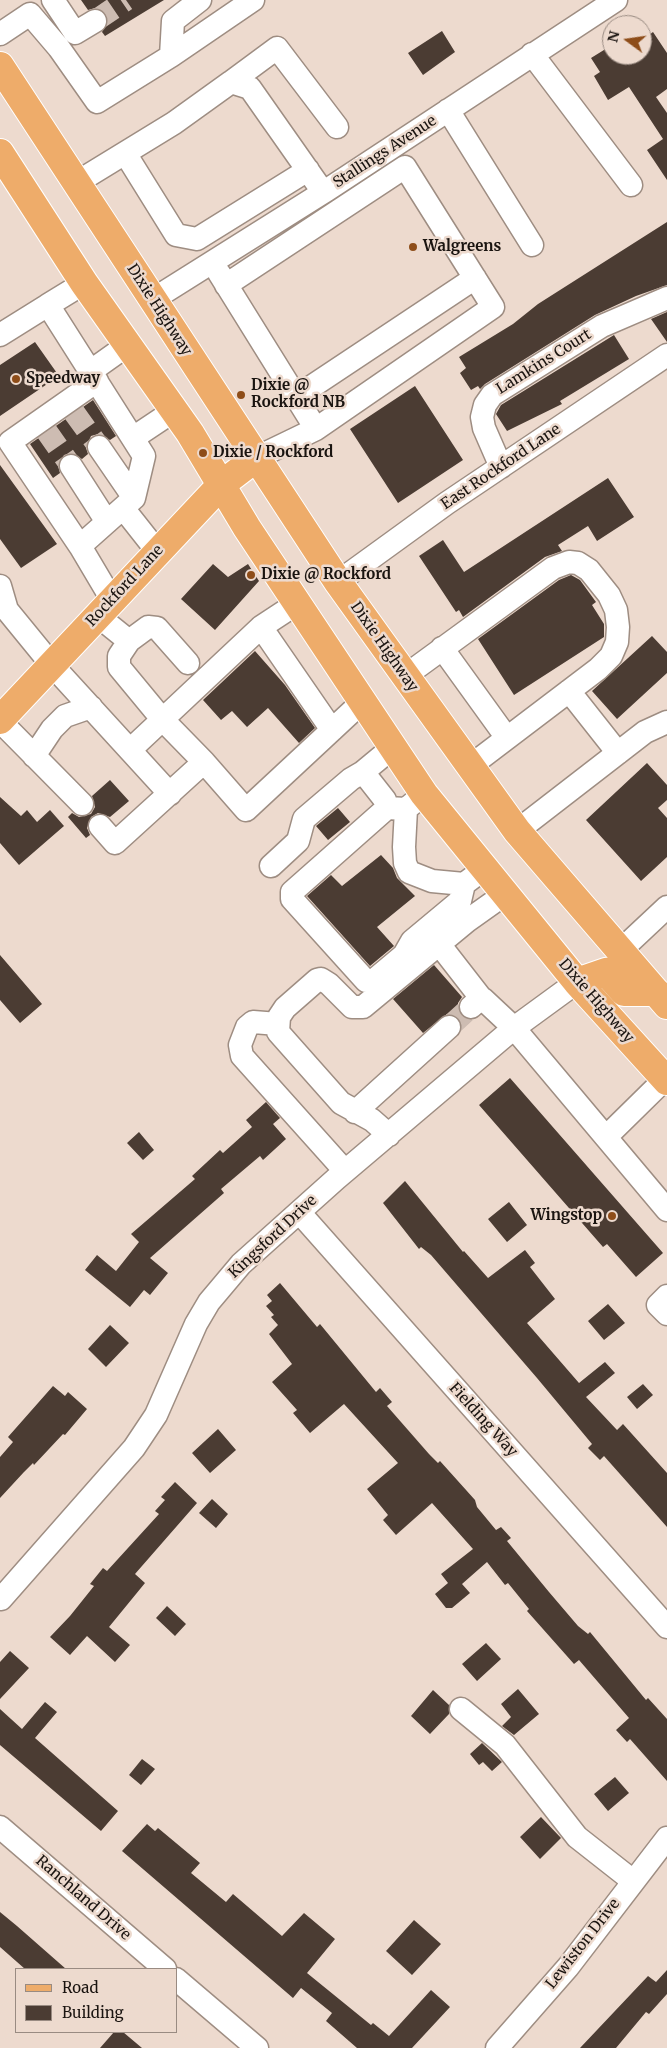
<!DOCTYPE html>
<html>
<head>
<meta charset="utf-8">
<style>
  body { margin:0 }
  #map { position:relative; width:667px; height:2048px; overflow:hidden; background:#eddace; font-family:Merriweather,serif }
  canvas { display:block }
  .legend { position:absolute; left:15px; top:1968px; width:162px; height:65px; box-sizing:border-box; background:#eddace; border:1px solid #998b82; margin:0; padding:6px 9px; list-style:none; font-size:15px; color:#1a1410 }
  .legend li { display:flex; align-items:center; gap:10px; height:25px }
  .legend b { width:25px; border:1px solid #998b82 }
  .north { position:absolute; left:602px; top:15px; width:50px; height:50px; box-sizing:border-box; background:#eddace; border:1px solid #998b82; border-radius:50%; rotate:284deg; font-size:14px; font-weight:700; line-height:20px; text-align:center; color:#1a1410 }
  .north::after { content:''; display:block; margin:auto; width:18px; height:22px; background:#8e4d19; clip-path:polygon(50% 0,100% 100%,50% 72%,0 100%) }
</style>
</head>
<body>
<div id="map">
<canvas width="667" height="2048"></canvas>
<ul class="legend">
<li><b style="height:6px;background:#eeac6a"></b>Road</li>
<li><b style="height:14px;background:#4b3c33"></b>Building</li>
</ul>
<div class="north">N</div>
</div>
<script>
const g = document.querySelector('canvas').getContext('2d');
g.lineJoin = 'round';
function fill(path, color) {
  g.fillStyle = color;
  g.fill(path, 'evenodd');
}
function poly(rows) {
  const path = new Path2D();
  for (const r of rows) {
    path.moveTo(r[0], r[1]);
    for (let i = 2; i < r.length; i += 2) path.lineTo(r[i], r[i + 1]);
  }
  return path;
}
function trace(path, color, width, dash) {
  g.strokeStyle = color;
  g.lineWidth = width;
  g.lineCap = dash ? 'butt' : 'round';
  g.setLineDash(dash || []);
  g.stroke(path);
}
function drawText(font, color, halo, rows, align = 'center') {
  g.font = font + ' Merriweather,serif';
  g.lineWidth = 5;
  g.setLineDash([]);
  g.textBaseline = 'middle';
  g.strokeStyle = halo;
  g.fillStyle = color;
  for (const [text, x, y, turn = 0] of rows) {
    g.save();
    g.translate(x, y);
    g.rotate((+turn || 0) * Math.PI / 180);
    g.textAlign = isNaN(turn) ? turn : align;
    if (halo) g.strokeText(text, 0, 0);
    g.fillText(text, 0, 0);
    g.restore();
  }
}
fill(poly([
  [81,0,164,0,105,36,102,32,108,21,106,14,95,8,88,10],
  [442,31,455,52,423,75,408,53],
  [653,32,667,53,667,89,656,97,667,113,667,180,647,150,663,139,629,87,608,100,594,76,600,72,591,58,612,45,612,55,642,55,642,40],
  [667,222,667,285,636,296,595,315,485,384,480,389,478,386,471,390,460,373,466,368,459,357,513,324,538,304],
  [667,312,667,342,651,319],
  [614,335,629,359,560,401,562,404,507,431,496,414,501,405],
  [35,342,59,376,0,416,0,365],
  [415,386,463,460,398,503,350,429],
  [93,400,116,436,110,440,98,434,91,436,86,448,88,454,82,459,71,453,64,455,58,466,60,473,53,478,30,444],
  [0,465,57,544,21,568,0,539],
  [608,478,634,517,597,541,588,526,558,545,562,551,545,557,463,617,459,610,456,612,419,556,443,540,464,572],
  [213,564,228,577,248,564,259,581,215,630,181,599],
  [571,575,580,580,596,602,592,605,604,624,604,637,514,695,478,639,559,580],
  [652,636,667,652,667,673,617,719,592,691],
  [255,651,285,685,315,728,299,743,268,708,247,727,232,711,221,720,203,700],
  [647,763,667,785,667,800,658,808,667,818,667,857,641,881,586,820],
  [110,780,129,801,110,817,98,813,91,817,87,828,90,835,86,838,68,817,72,813,79,817,91,814,95,807,92,796],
  [0,797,21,816,27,810,37,822,50,810,64,826,19,865,0,843],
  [338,808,350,822,328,840,316,826],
  [381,855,393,868,397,878,415,896,377,927,394,946,370,966,307,896,331,875,342,886],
  [0,955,42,1004,20,1023,0,1000],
  [434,965,462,997,458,1003,458,1010,462,1016,472,1020,462,1029,458,1018,447,1014,423,1033,393,999],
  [510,1078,663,1253,636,1277,607,1244,603,1247,479,1105],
  [266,1102,280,1118,273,1124,286,1139,263,1160,260,1156,221,1189,224,1193,150,1258,168,1273,150,1295,144,1290,130,1307,85,1270,97,1255,116,1271,139,1242,131,1234,195,1179,192,1176,220,1150,223,1153,252,1127,246,1120],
  [139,1132,154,1150,143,1160,127,1143],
  [405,1181,463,1252,464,1251,488,1278,525,1250,535,1263,530,1267,555,1299,527,1323,579,1383,605,1362,615,1373,586,1397,617,1430,623,1424,667,1473,667,1527,604,1456,600,1460,588,1448,592,1444,537,1378,431,1255,421,1247,419,1249,383,1203],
  [509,1202,527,1225,507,1242,488,1219],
  [280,1283,317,1327,320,1324,376,1392,380,1388,392,1402,387,1406,429,1454,438,1463,440,1461,475,1500,477,1507,496,1530,501,1527,511,1538,507,1541,549,1592,578,1626,588,1634,590,1632,646,1700,648,1698,667,1719,667,1781,630,1739,627,1742,616,1730,629,1718,579,1660,574,1664,527,1611,529,1609,508,1583,505,1585,487,1562,462,1584,470,1593,452,1608,446,1608,435,1594,448,1583,441,1574,473,1549,432,1503,396,1535,383,1520,388,1515,367,1489,398,1463,344,1404,310,1433,293,1413,297,1410,272,1382,292,1364,269,1334,278,1325,271,1317,274,1315,266,1306,272,1301,267,1295],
  [608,1304,625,1323,604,1340,588,1321],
  [110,1325,129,1343,106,1367,88,1349],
  [643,1384,653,1395,637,1409,627,1397],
  [53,1386,65,1396,68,1392,87,1409,65,1435,63,1434,34,1465,33,1463,24,1472,0,1498,0,1457,13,1442,8,1437],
  [218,1429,236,1450,210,1473,192,1453],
  [175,1482,197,1503,135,1574,145,1583,109,1627,130,1645,115,1662,87,1636,70,1655,50,1637,70,1616,94,1586,90,1584,103,1568,107,1571,159,1514,155,1511,165,1500,161,1497],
  [212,1499,228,1514,216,1528,199,1513],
  [167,1606,186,1624,175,1636,156,1618],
  [486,1643,501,1659,477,1681,462,1664],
  [10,1651,29,1668,0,1699,0,1662],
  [518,1689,539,1714,514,1735,502,1726,511,1717,501,1704],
  [433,1690,449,1705,449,1714,430,1734,411,1716],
  [45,1702,57,1712,35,1738,118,1811,101,1831,0,1745,0,1709,22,1729],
  [482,1743,502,1762,492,1771,483,1762,479,1765,470,1754],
  [142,1759,155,1769,141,1785,129,1775],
  [615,1777,629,1793,608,1811,594,1794],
  [541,1817,561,1838,540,1859,520,1837],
  [147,1824,155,1831,158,1828,200,1863,191,1873,226,1902,233,1894,282,1936,304,1913,335,1939,307,1973,371,2025,373,2023,389,2036,431,1990,450,2007,412,2048,357,2048,326,2021,332,2013,301,1988,293,1998,122,1851],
  [0,1912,17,1926,66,1969,25,1969,0,1947],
  [414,1920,441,1944,412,1975,386,1951],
  [667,1970,667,1994,649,2014,646,2012,616,2048,580,2048,648,1976,656,1982],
  [114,2032,123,2032,142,2048,100,2048]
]), '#4b3c33');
trace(poly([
  [95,21,126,0],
  [73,411,99,447],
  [45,429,71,466],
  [449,1027,471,1007]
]), '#cdbcb2', 22, [22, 11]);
const minor = poly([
  [53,0,75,33,95,21],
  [0,34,30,14,59,48,97,102,171,56,253,0],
  [532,54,631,185],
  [171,56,173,21,200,0],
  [231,82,277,48,337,127],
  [448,110,532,245],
  [125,153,176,235,197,239,308,170],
  [76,183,174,123,231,82,250,88,323,192],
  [219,273,316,429],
  [226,285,405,167,493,307,316,429,256,458],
  [152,300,327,190,616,0],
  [48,305,84,283],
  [0,335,48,305,144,456,134,498,80,546,112,600],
  [91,371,129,344],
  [296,397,475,278],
  [133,438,175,410],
  [99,447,134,498],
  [71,466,107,522],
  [501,467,484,428,482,417,485,405,492,395,602,326,667,298],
  [123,508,157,551],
  [80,546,10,442,97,381],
  [338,582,447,503,667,355],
  [0,586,7,610,52,665,170,794],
  [98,616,129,641,119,656,119,667,162,719,204,762],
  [261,627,332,730],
  [129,641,148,627,157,628,188,663],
  [442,648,507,738],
  [405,676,553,568,569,562,578,563,589,570,609,595,616,610,618,627,617,642,611,656,598,669,469,767],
  [569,691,618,753],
  [0,721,82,804],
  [130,750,261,627,296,604],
  [34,756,52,729,65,716,91,707],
  [424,794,406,809,387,808,292,892,292,899,366,981,373,981,404,955,412,941,460,901,464,884,484,869],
  [387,808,385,800,363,772,392,748],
  [406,809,404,847,405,863,409,872,432,881,464,884],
  [100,826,115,843,204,762,246,810,361,703],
  [517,831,645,732,667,722],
  [271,866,298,841,304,819,351,779,363,772],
  [439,944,481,998],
  [620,951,667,907],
  [471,1007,481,998,483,999,514,1028,667,1210],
  [278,1024,253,1022,247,1027,240,1045,242,1056,345,1171],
  [355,1112,449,1027],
  [389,1135,372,1120,341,1103,278,1032,279,1017,285,1008,317,980,321,979,329,984,352,1007,363,1007,467,921,505,894],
  [606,1137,665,1079],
  [299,1212,667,1627],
  [667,1296,658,1305,667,1314],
  [1,1599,134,1448,156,1415,196,1324,209,1302,241,1264,337,1178,514,1028,577,982],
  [461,1709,505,1745,577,1837,633,1881],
  [0,1827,165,1969],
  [176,1979,257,2048],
  [497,2048,568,1967,667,1838]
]);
const major = poly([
  [0,66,338,582,517,831,667,1005],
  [0,153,84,283,190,433,247,528,424,794,577,982,667,1081],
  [0,720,222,484,256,458],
  [577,982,606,972,624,992,656,992]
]);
trace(minor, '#9e8d82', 25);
trace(major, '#fff', 30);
trace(minor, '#fff', 22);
trace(major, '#eeac6a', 28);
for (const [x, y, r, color] of [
  [413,247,5,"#8e4d19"],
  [16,379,5,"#8e4d19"],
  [241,395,5,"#8e4d19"],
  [203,453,5,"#8e4d19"],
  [251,575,5,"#8e4d19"],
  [612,1216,5,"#8e4d19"]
]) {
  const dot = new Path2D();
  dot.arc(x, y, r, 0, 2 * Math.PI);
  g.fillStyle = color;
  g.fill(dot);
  trace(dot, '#eddace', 2);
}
drawText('15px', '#1a1410', '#eddace', [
  ["Stallings Avenue",385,152,-33],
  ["Dixie Highway",159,310,57],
  ["Lamkins Court",544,362,-32],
  ["East Rockford Lane",501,467,-34],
  ["Rockford Lane",125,586,-47],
  ["Dixie Highway",384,647,55],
  ["Dixie Highway",596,1001,49],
  ["Kingsford Drive",273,1237,-43],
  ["Fielding Way",483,1420,48],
  ["Ranchland Drive",83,1898,41],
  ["Lewiston Drive",583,1944,-52]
]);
drawText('bold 15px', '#1a1410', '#eddace', [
  ["Walgreens",423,247],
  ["Speedway",26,379],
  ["Dixie @",251,386],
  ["Rockford NB",251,403],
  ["Dixie / Rockford",213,453],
  ["Dixie @ Rockford",261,575],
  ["Wingstop",602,1216,"right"]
], 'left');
</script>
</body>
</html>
